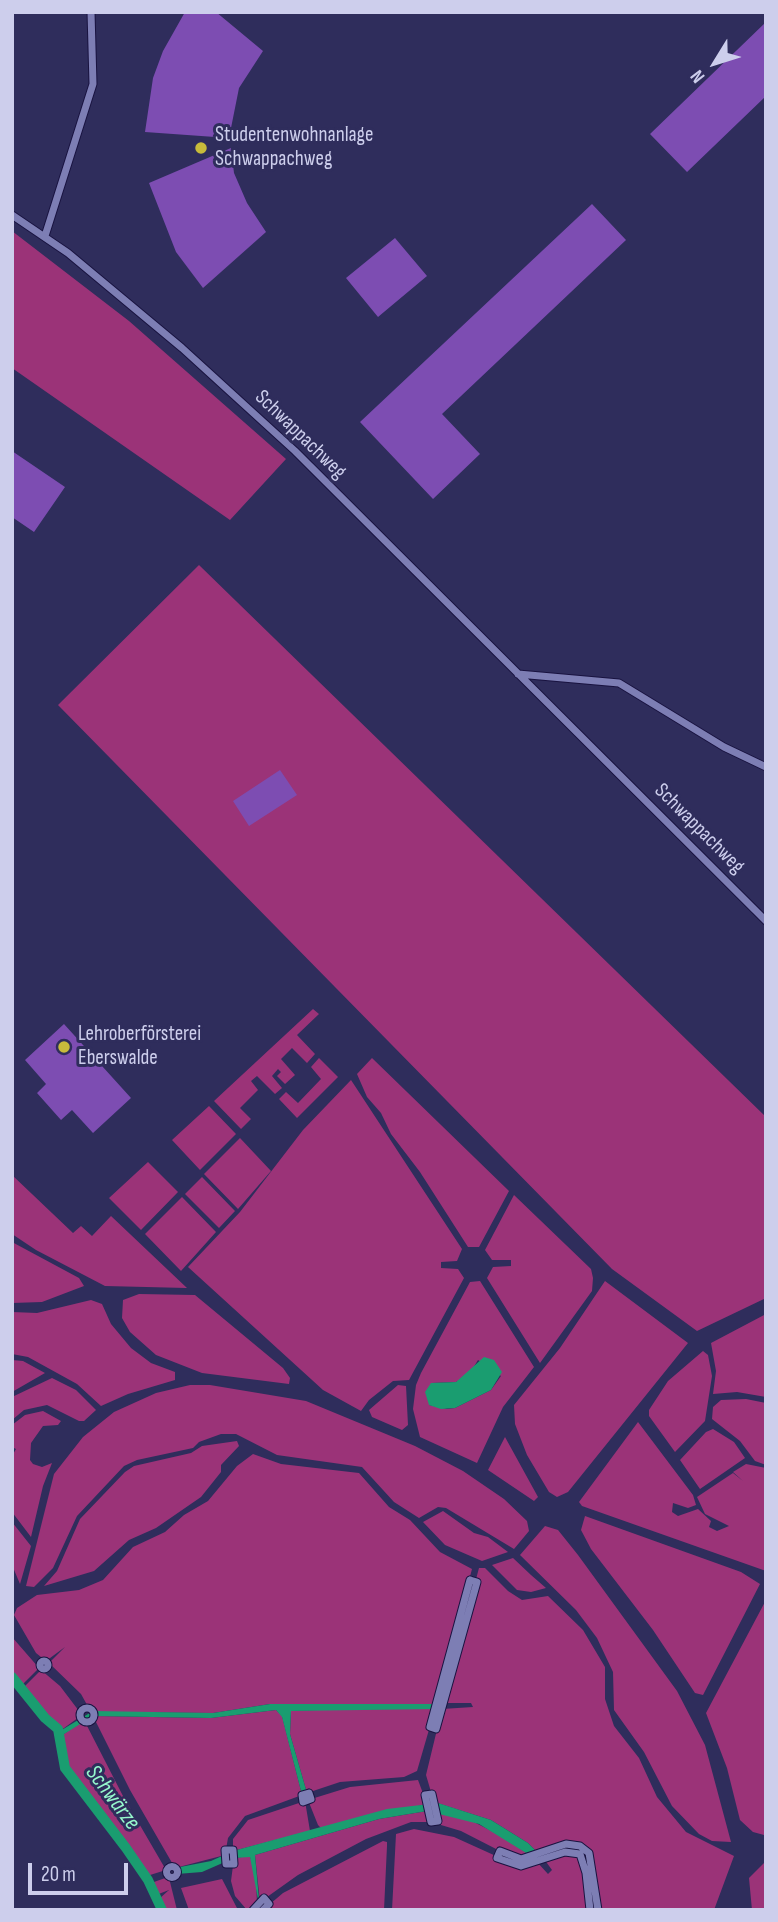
<!DOCTYPE html>
<html>
<head>
<meta charset="utf-8">
<style>
  body { margin:0 }
  #map { position:relative; width:778px; height:1922px; overflow:hidden; background:#2f2d5c; font-family:"Sofia Sans Condensed",sans-serif }
  canvas { display:block }
  .frame { position:absolute; inset:0; border:14px solid #cdceec; pointer-events:none }
  .north { position:absolute; left:680px; top:28px; width:70px; height:70px; -webkit-text-stroke:5px #2f2d5c; paint-order:stroke; rotate:232deg; font-size:19px; font-weight:700; line-height:28px; text-align:center; color:#cdceec }
  .north::after { content:''; display:block; margin:auto; width:24px; height:32px; background:#cdceec; clip-path:polygon(50% 0,100% 100%,50% 72%,0 100%) }
  .scale { position:absolute; left:28px; top:1863px; width:100px; height:32px; box-sizing:border-box; border:4px solid #cdceec; border-top:0; padding-left:9px; font-size:21px; line-height:24px; white-space:nowrap; color:#cdceec; -webkit-text-stroke:5px #2f2d5c; paint-order:stroke }
</style>
</head>
<body>
<div id="map">
<canvas width="778" height="1922"></canvas>
<div class="frame"></div>
<div class="north">N</div>
<div class="scale">20 m</div>
</div>
<script>
const g = document.querySelector('canvas').getContext('2d');
g.lineJoin = 'round';
function fill(path, color) {
  g.fillStyle = color;
  g.fill(path, 'evenodd');
}
function poly(rows) {
  const path = new Path2D();
  for (const r of rows) {
    if (r.length === 3) {
      path.moveTo(r[0] + r[2], r[1]);
      path.arc(r[0], r[1], r[2], 0, 2 * Math.PI);
      continue;
    }
    path.moveTo(r[0], r[1]);
    for (let i = 2; i < r.length; i += 2) path.lineTo(r[i], r[i + 1]);
  }
  return path;
}
function trace(path, color, width, dash) {
  g.strokeStyle = color;
  g.lineWidth = width;
  g.lineCap = dash ? 'butt' : 'round';
  g.setLineDash(dash || []);
  g.stroke(path);
}
function drawText(font, color, halo, rows, align = 'center') {
  g.font = font + ' "Sofia Sans Condensed",sans-serif';
  g.lineWidth = 6;
  g.setLineDash([]);
  g.textBaseline = 'middle';
  g.strokeStyle = halo;
  g.fillStyle = color;
  for (const [text, x, y, turn = 0] of rows) {
    g.save();
    g.translate(x, y);
    g.rotate((+turn || 0) * Math.PI / 180);
    g.textAlign = isNaN(turn) ? turn : align;
    if (halo) g.strokeText(text, 0, 0);
    g.fillText(text, 0, 0);
    g.restore();
  }
}
fill(poly([
  [12,231,129,321,286,459,230,520,12,368],
  [199,565,766,1117,766,1298,697,1331,612,1269,58,705],
  [313,1009,319,1014,297,1035,315,1054,307,1063,292,1048,281,1059,295,1075,285,1084,277,1076,281,1072,278,1069,272,1076,282,1088,275,1094,257,1076,251,1081,258,1090,240,1108,251,1119,241,1129,214,1101],
  [319,1058,338,1077,297,1118,279,1099,286,1092,298,1103,321,1079,311,1067],
  [372,1058,509,1191,479,1247,468,1247,420,1172,391,1134,381,1113,367,1097,357,1074],
  [351,1080,462,1249,457,1261,441,1262,441,1268,458,1269,464,1278,409,1380,393,1381,369,1400,361,1411,323,1390,188,1267,240,1212,303,1130],
  [209,1106,236,1134,200,1170,172,1140],
  [240,1138,271,1171,238,1209,204,1174],
  [148,1162,178,1192,141,1230,109,1198],
  [12,1175,73,1233,81,1226,92,1236,111,1216,187,1288,105,1286,36,1250,12,1234],
  [202,1177,235,1211,219,1228,185,1194],
  [514,1195,591,1269,593,1278,592,1291,540,1363,487,1278,493,1267,511,1266,511,1260,492,1260,485,1250],
  [182,1197,216,1232,181,1271,145,1234],
  [12,1242,79,1278,84,1286,42,1302,12,1303],
  [480,1281,534,1367,503,1407,477,1463,420,1437,413,1409,416,1385,421,1373,470,1282],
  [478,1360,501,1376,491,1390,455,1408,447,1409,429,1405,432,1383,456,1382,470,1373],
  [605,1281,688,1343,568,1492,557,1497,549,1492,527,1455,515,1424,514,1405,560,1348],
  [139,1294,195,1295,283,1368,290,1378,289,1384,202,1373,156,1355,130,1332,122,1318,123,1300],
  [91,1300,102,1304,111,1324,131,1348,151,1363,175,1372,175,1380,128,1394,101,1406,77,1384,28,1357,12,1354,12,1312,37,1313],
  [766,1314,766,1397,737,1392,713,1394,716,1371,711,1343],
  [703,1351,708,1355,712,1376,705,1421,675,1452,649,1416,649,1410,668,1381],
  [12,1360,23,1361,45,1373,12,1392],
  [52,1378,76,1390,96,1410,84,1421,79,1421,47,1405,24,1410,12,1420,12,1397],
  [190,1385,210,1385,306,1401,415,1446,463,1471,504,1499,527,1521,529,1531,514,1549,446,1508,438,1507,419,1518,394,1502,362,1467,277,1455,236,1434,221,1434,199,1442,193,1448,137,1460,124,1466,77,1516,53,1568,34,1587,26,1586,54,1474,83,1437,114,1412,156,1393],
  [398,1385,406,1386,408,1425,402,1430,372,1417,369,1410],
  [746,1399,766,1403,766,1465,755,1461,740,1441,712,1419,713,1407,721,1400],
  [43,1411,61,1421,58,1425,43,1426,31,1443,30,1460,33,1464,42,1467,52,1463,43,1486,31,1537,12,1512,12,1456,16,1449,12,1447,12,1425,25,1415],
  [638,1422,693,1495,696,1505,688,1508,673,1503,672,1512,678,1516,698,1509,711,1521,709,1527,717,1531,729,1526,705,1514,697,1497,733,1473,743,1481,733,1472,746,1464,766,1468,766,1571,582,1506,579,1502],
  [713,1429,734,1442,745,1458,700,1489,680,1460,706,1432],
  [505,1437,538,1497,534,1501,488,1470],
  [237,1441,239,1446,221,1465,221,1472,201,1497,156,1528,129,1540,94,1571,44,1586,57,1571,80,1519,125,1472,134,1466,191,1453,202,1446],
  [253,1454,281,1464,359,1473,389,1507,410,1520,440,1552,472,1569,436,1704,270,1704,213,1713,91,1712,81,1694,49,1663,65,1647,46,1661,36,1653,14,1615,17,1608,37,1595,79,1590,103,1580,133,1547,165,1532,184,1515,208,1501,237,1466],
  [443,1511,474,1533,488,1537,508,1552,482,1561,445,1545,423,1522],
  [585,1516,741,1572,760,1584,703,1695,695,1693,653,1630,591,1549,581,1530],
  [12,1522,31,1546,20,1584,12,1565],
  [545,1526,558,1530,578,1555,677,1691,705,1745,731,1842,712,1841,699,1834,672,1806,644,1752,614,1710,613,1672,597,1638,576,1610,520,1555],
  [513,1558,531,1575,546,1588,531,1592,517,1590,492,1565],
  [479,1568,485,1568,508,1591,522,1600,548,1596,583,1630,605,1667,605,1699,614,1726,639,1758,657,1797,686,1832,734,1856,714,1910,598,1910,589,1853,573,1843,538,1853,528,1843,491,1820,434,1802,426,1775,442,1709,473,1707,471,1703,443,1703],
  [766,1600,766,1834,764,1835,753,1832,740,1820,727,1768,706,1713],
  [12,1637,39,1668,21,1686,12,1677],
  [41,1670,60,1686,82,1715,60,1731,45,1718,23,1688],
  [396,1707,435,1709,417,1771,404,1777,340,1782,307,1793,290,1734,291,1711],
  [276,1710,282,1716,302,1795,245,1816,228,1838,225,1855,175,1868,130,1790,93,1716,211,1718],
  [84,1720,123,1796,166,1870,150,1875,139,1868,65,1768,61,1736],
  [418,1780,427,1804,328,1826,321,1828,318,1825,308,1800,350,1787],
  [305,1801,310,1831,233,1851,233,1839,248,1820],
  [427,1811,431,1822,411,1822,366,1839,298,1875,260,1902,255,1855,379,1819],
  [441,1812,472,1821,503,1837,531,1856,525,1858,500,1851,461,1831,441,1825,437,1814],
  [414,1829,454,1837,518,1866,537,1862,548,1874,552,1870,544,1859,580,1854,590,1910,392,1910,396,1834],
  [383,1841,387,1842,387,1846,384,1910,263,1910,283,1893],
  [250,1856,256,1878,257,1904,247,1910,235,1896,231,1881,234,1858],
  [766,1861,766,1910,752,1910,749,1878],
  [168,1877,169,1878,177,1910,162,1910,159,1899,169,1890,156,1895,152,1889,154,1882],
  [222,1879,238,1910,189,1910,181,1888]
]), '#9b3378');
fill(poly([
  [484,1357,494,1360,502,1372,491,1390,455,1408,441,1409,429,1405,425,1392,431,1383,456,1382],
  [270,1704,436,1704,435,1709,291,1711,290,1734,307,1793,302,1795,282,1717,276,1710,211,1718,93,1716,61,1736,60,1731,93,1711,213,1713],
  [438,1803,491,1820,528,1843,538,1853,531,1856,479,1824,427,1811,379,1819,255,1855,260,1910,250,1857,234,1858,202,1872,177,1874,175,1868,211,1861,233,1851,387,1809]
]), '#1a9d70');
trace(poly([
  [12,1677,45,1718,58,1729,65,1768,126,1848,148,1880,162,1910]
]), '#1a9d70', 10);
fill(poly([
  [185,12,216,12,263,51,239,88,229,138,145,132,153,78,163,51],
  [766,22,766,96,687,172,650,134],
  [231,148,234,173,247,203,266,232,203,288,176,252,149,183],
  [592,204,626,240,442,414,480,454,433,499,360,422],
  [395,238,427,276,378,317,346,278],
  [12,451,65,487,34,532,12,517],
  [280,770,297,795,249,826,233,801],
  [64,1024,131,1098,93,1133,72,1110,61,1120,37,1093,46,1084,25,1060]
]), '#7d4db2');
const street = poly([
  [12,215,68,253,182,348,295,451,766,921],
  [45,236,93,84,91,12],
  [518,674,619,683,724,747,766,767],
  [470,1580,477,1582,436,1729,430,1727,470,1580],
  [44,1665,4],
  [87,1715,7],
  [309,1793,311,1799,303,1802,302,1795,309,1793],
  [432,1794,438,1821,431,1822,425,1795,432,1794],
  [225,1850,233,1850,234,1864,226,1864,225,1850],
  [172,1872,5.5],
  [253,1910,264,1898,269,1904,263,1910],
  [590,1910,586,1873,580,1854,565,1852,521,1866,497,1858,500,1851,521,1859,566,1844,580,1846,589,1853,598,1910]
]);
trace(street, '#191340', 9);
trace(street, '#7d7eb4', 7);
for (const [x, y, r, color] of [
  [201,148,7,"#c8bb3b"],
  [64,1047,7,"#c8bb3b"]
]) {
  const dot = new Path2D();
  dot.arc(x, y, r, 0, 2 * Math.PI);
  g.fillStyle = color;
  g.fill(dot);
  trace(dot, '#2f2d5c', 2.5);
}
drawText('21px', '#cdceec', '#2f2d5c', [
  ["Studentenwohnanlage",215,136],
  ["Schwappachweg",215,160],
  ["Lehroberförsterei",78,1035],
  ["Eberswalde",78,1059]
], 'left');
drawText('21px', '#cdceec', '#2f2d5c', [
  ["Schwappachweg",300,435,44],
  ["Schwappachweg",699,829,45]
]);
drawText('italic 23px', '#96f8cc', '#2f2d5c', [
  ["Schwärze",112,1798,53]
]);
</script>
</body>
</html>
